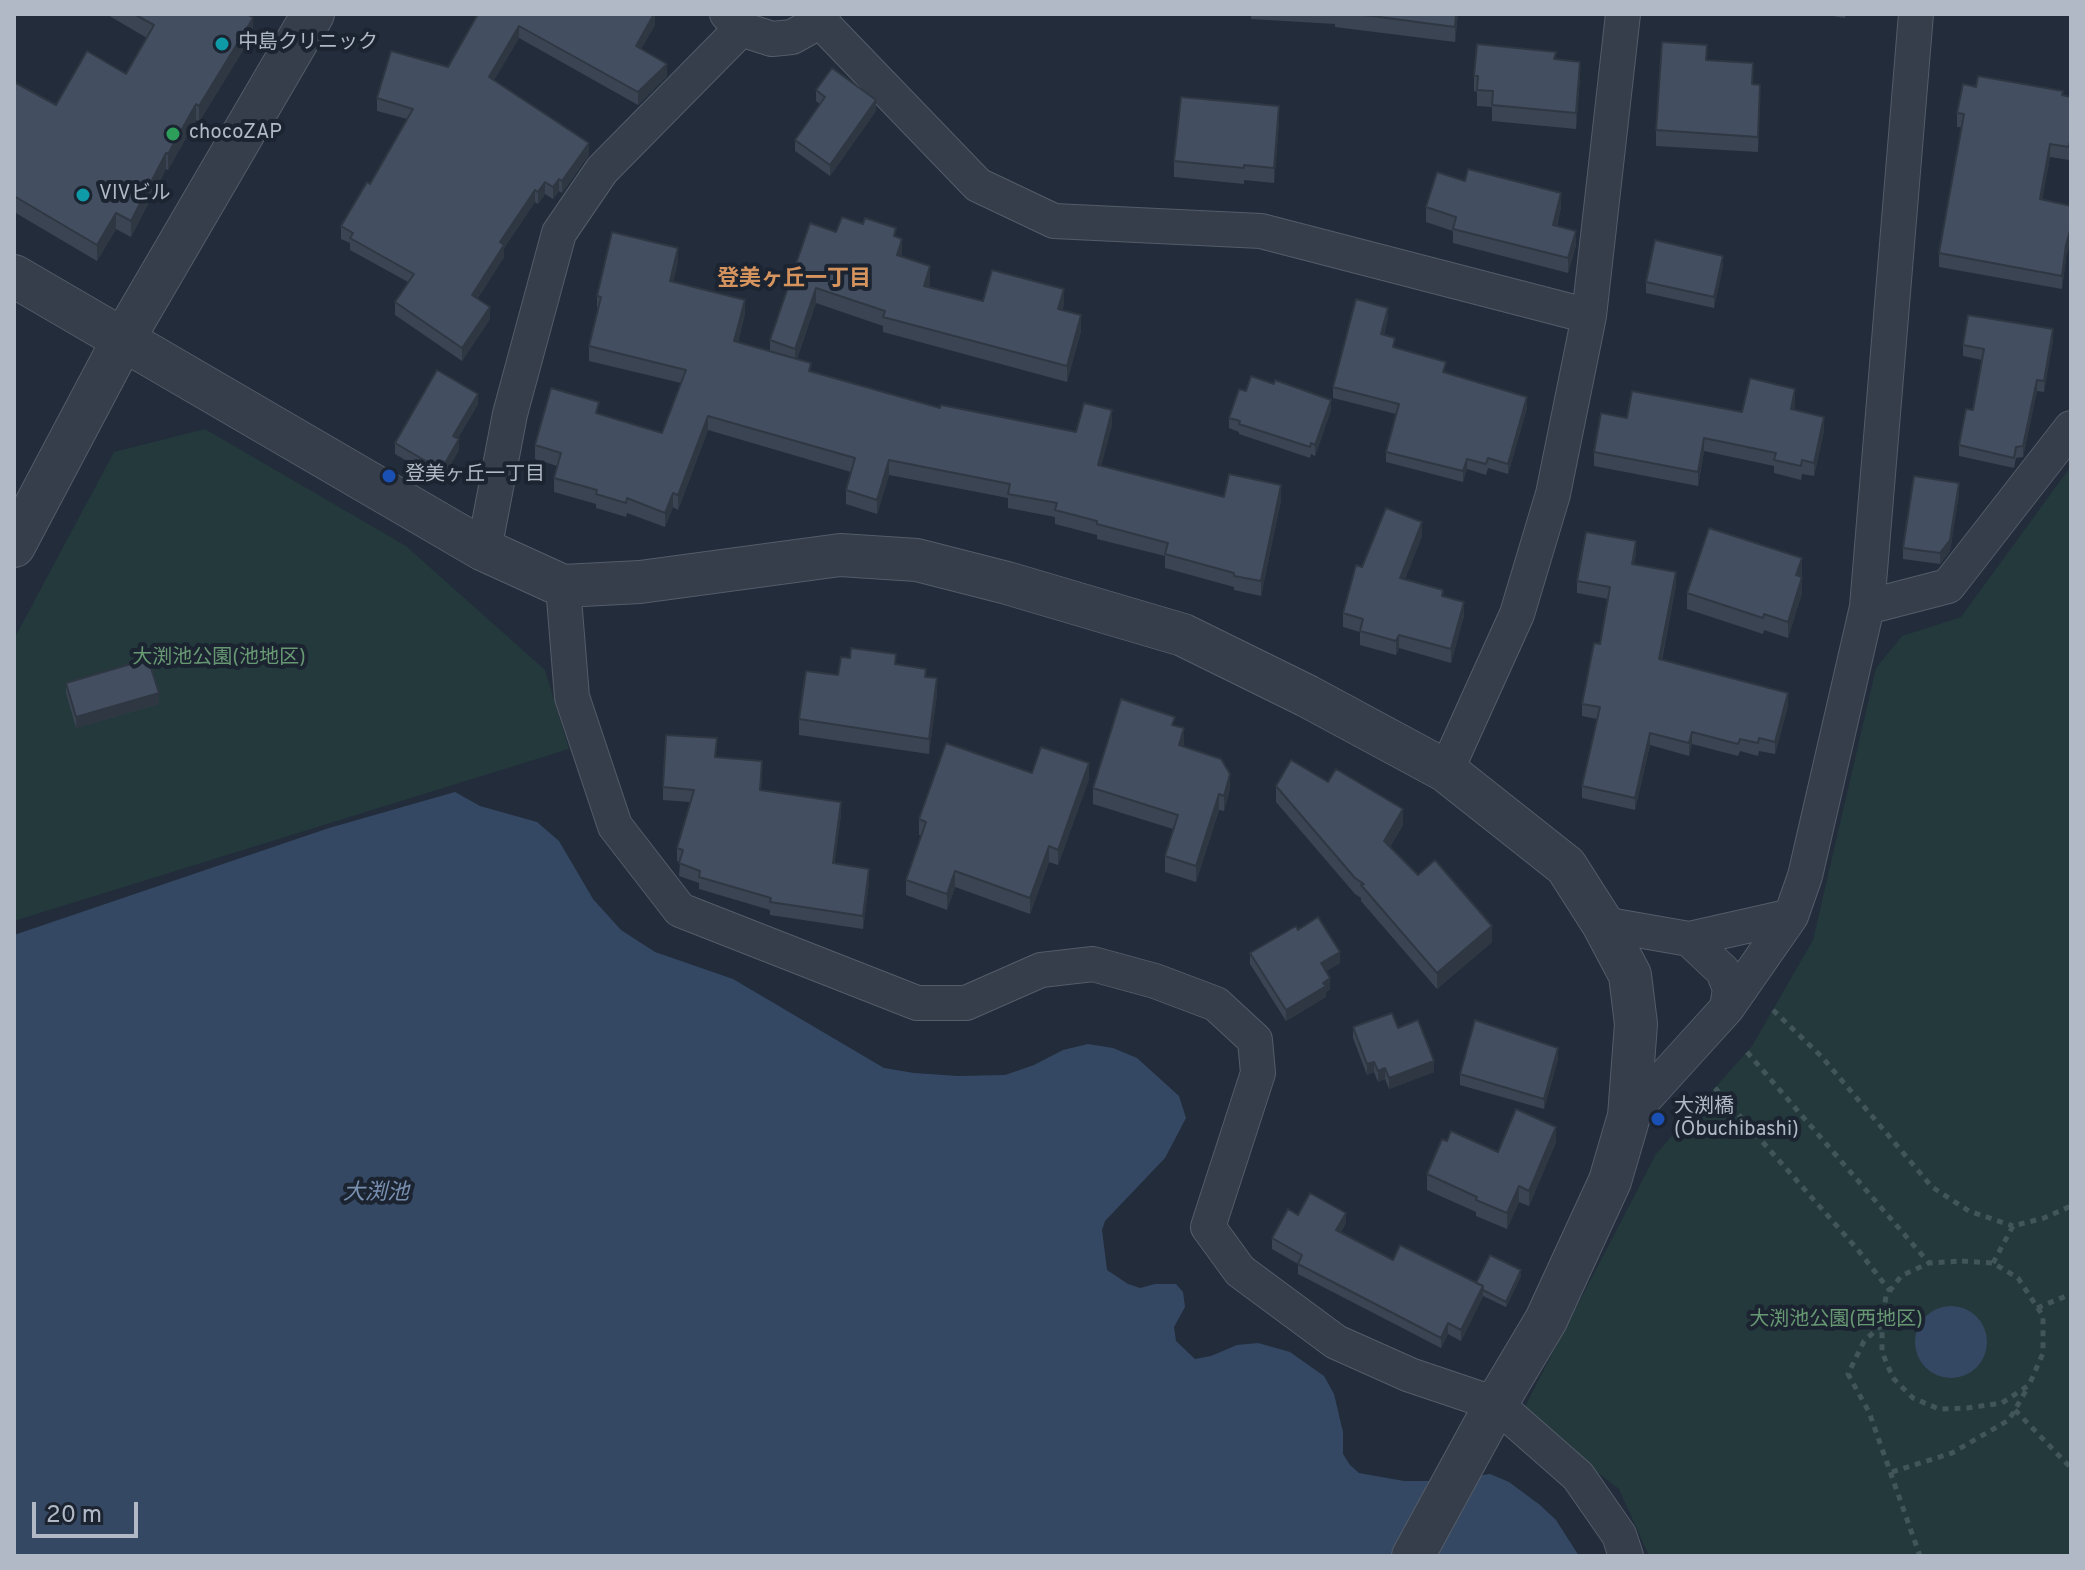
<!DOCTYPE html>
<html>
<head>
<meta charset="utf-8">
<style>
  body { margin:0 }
  #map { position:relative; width:2085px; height:1570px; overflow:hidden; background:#222c3b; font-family:Overpass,sans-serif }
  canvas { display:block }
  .frame { position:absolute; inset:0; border:16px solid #b1b9c7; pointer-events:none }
  .scale { position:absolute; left:32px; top:1502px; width:106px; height:36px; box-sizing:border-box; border:4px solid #b1b9c7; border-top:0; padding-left:10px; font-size:24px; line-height:28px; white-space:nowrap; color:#b1b9c7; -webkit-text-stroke:6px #1b2430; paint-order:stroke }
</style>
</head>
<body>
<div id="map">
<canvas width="2085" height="1570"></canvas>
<div class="frame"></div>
<div class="scale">20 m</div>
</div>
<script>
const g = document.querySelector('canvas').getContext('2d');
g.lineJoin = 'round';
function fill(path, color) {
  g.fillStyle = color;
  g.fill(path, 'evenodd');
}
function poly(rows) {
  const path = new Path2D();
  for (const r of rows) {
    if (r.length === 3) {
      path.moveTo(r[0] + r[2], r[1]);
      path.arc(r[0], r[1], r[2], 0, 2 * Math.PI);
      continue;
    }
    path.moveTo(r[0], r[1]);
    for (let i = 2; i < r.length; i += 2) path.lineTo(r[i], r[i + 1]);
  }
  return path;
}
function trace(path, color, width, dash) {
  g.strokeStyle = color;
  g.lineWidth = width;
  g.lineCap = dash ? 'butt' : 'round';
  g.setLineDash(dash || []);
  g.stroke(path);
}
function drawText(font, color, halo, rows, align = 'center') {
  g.font = font + ' Overpass,"Noto Sans JP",sans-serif';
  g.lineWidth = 8;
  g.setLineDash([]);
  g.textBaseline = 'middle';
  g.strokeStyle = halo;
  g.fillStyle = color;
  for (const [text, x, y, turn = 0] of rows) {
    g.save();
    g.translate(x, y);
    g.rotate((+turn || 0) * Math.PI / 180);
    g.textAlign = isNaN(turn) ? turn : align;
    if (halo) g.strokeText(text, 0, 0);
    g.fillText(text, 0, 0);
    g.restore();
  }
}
fill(poly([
  [205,429,406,546,545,670,569,749,14,921,14,639,114,452],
  [2071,466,2071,1556,1649,1556,1619,1489,1521,1414,1656,1154,1752,1046,1813,940,1876,668,1902,636,1961,617]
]), '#24393c');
fill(poly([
  [455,792,480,806,537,822,559,841,593,899,621,930,655,952,733,979,884,1068,914,1073,958,1076,1005,1075,1034,1065,1063,1050,1088,1044,1113,1048,1137,1058,1179,1096,1186,1118,1165,1158,1105,1221,1102,1230,1107,1270,1128,1284,1140,1288,1155,1284,1176,1284,1183,1292,1185,1307,1174,1327,1176,1341,1195,1359,1211,1356,1237,1345,1258,1343,1290,1352,1324,1376,1334,1394,1343,1432,1343,1454,1350,1465,1359,1473,1404,1481,1442,1481,1490,1474,1509,1482,1540,1505,1556,1520,1579,1556,14,1556,14,935,329,828],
  [1951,1342,36]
]), '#354863');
const minor = poly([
  [727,14,741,29,772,39,792,37,810,27,823,14],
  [818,19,978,185,1054,221,1261,231,1589,316],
  [484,550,510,414,559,233,602,170,741,29],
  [563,586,572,697,615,826,680,910,917,1003,966,1003,1041,970,1093,964,1155,981,1216,1004,1255,1040,1258,1073,1208,1227,1240,1271,1336,1342,1410,1375,1496,1404,1578,1476,1619,1535,1626,1556],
  [1867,607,1948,586,2071,428],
  [1446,771,1517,614,1553,494,1589,316,1623,14],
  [1603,924,1689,939,1791,916],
  [1689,939,1723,971,1730,989,1727,1008],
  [1629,1116,1727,1008,1791,916,1805,876,1867,607,1916,14]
]);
const tertiary = poly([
  [14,276,484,550,563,586,640,582,840,555,917,560,1007,583,1183,635,1307,696,1446,771,1566,866,1603,924,1630,975,1636,1024,1629,1116,1610,1181,1546,1320,1496,1404,1413,1556],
  [14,546,124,338,313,14]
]);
trace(minor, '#545c69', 36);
trace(tertiary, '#545c69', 44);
trace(poly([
  [1773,1010,1822,1057,1932,1187,1969,1211,2013,1226],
  [1747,1052,1929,1263],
  [1715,1088,1858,1250,1890,1291],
  [1962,1261,1993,1263,2018,1278,2043,1316,2043,1353,2029,1385,2002,1403,1967,1408,1939,1409,1913,1398,1893,1378,1882,1352,1882,1324,1886,1296,1901,1276,1929,1263,1962,1261],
  [1993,1263,2013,1226,2044,1218,2071,1206],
  [2037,1308,2071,1294],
  [1882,1325,1864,1341,1848,1374,1869,1412,1920,1556],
  [2015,1410,2071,1468],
  [1892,1472,1952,1453,2009,1420,2028,1387]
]), '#425659', 5, [6, 6]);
trace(minor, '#363e4b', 34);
trace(tertiary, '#363e4b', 42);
fill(poly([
  [106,14,247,14,253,34,199,122,196,120,168,170,166,169,131,237,116,229,97,261,14,212,14,82,56,105,126,74,147,38],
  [478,14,655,14,655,25,641,49,667,76,638,105,519,38,494,80,589,155,562,193,559,191,553,199,545,194,538,204,535,202,504,248,504,257,478,298,490,319,462,361,395,315,395,302,408,282,350,250,350,243,341,239,341,226,370,184,407,119,377,111,377,98,448,67],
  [1229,14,1458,14,1455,42,1335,27,1335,24,1251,19,1251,15],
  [1737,14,1764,14,1764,16],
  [1820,14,1846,14,1845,18],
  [1556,59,1580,77,1576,129,1492,121,1492,107,1477,106,1477,92,1474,91,1474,76],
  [1707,60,1753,84,1760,100,1758,152,1656,146,1656,130],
  [1976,87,2071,97,2069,160,2050,157,2042,200,2066,258,2062,289,1939,267,1939,253,1961,127,1957,127,1957,113],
  [816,90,876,111,830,176,795,151,795,140,820,104,816,101],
  [1279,122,1274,183,1244,180,1244,184,1174,177,1174,161],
  [1426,207,1561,207,1557,226,1576,245,1568,273,1453,243,1453,231,1426,222],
  [836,232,896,237,902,254,901,257,930,282,929,287,983,301,1064,305,1062,310,1081,331,1067,382,883,332,883,326,816,303,797,359,811,371,940,408,1076,432,1112,425,1101,466,1224,497,1281,500,1261,596,1234,590,1234,587,1165,568,1165,556,1097,539,1097,535,1055,524,1055,517,1008,508,1008,498,889,475,877,514,846,504,846,490,851,472,708,430,678,510,673,507,665,527,627,513,626,517,596,508,596,504,554,492,554,478,557,466,535,459,535,445,599,414,662,433,681,383,589,361,589,346,598,310,597,310,597,296,678,262,673,282,745,314,738,342,770,352,770,340],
  [1723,266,1714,308,1646,293,1646,282],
  [1388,318,1384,335,1395,347,1446,372,1527,408,1508,474,1488,468,1486,475,1467,469,1463,482,1386,462,1386,452,1396,414,1333,398,1333,387],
  [2053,340,2044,392,2037,391,2023,457,2016,458,2014,468,1959,456,1959,445,1973,410,1982,360,1963,356,1963,345],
  [1246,391,1331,410,1315,456,1311,454,1310,458,1239,434,1239,432,1229,428,1229,418],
  [1795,403,1794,410,1824,431,1814,476,1802,474,1801,480,1774,473,1774,466,1704,451,1698,486,1594,466,1594,452,1627,418,1742,412],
  [478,404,458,438,459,450,441,481,395,454,395,443],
  [1959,494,1950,551,1940,564,1903,559,1903,548],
  [1422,536,1405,579,1443,597,1464,616,1451,663,1399,648,1396,655,1360,645,1360,632,1343,627,1343,613,1362,567],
  [1636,553,1634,564,1676,585,1662,660,1788,706,1775,754,1759,751,1758,756,1740,751,1738,756,1692,744,1689,756,1650,745,1635,810,1582,798,1582,786,1597,719,1582,716,1582,704,1600,644,1608,599,1577,593,1577,581],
  [1802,574,1802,593,1788,638,1764,630,1763,634,1687,609,1687,593],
  [896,665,926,677,937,694,929,754,799,735,799,719,838,675],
  [66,683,159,704,76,728,66,693],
  [1175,725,1184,744,1183,747,1230,789,1224,811,1219,810,1196,882,1165,872,1165,856,1173,829,1093,804,1093,788],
  [716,757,762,773,761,790,841,815,834,864,869,882,863,929,770,915,770,910,699,889,699,883,679,876,680,862,677,861,677,848,690,802,663,800,663,787],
  [1032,773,1089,779,1058,865,1049,862,1030,914,955,887,947,910,906,895,906,880,921,835,919,835,919,819],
  [1328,782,1403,825,1390,847,1418,875,1492,942,1437,989,1361,901,1361,898,1355,894,1276,802,1276,786],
  [1298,930,1340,963,1326,971,1330,989,1326,992,1326,997,1286,1021,1250,964,1250,953],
  [1353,1027,1398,1028,1434,1072,1389,1089,1385,1079,1378,1082,1374,1072,1367,1075,1353,1038],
  [1558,1059,1544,1109,1460,1085,1460,1074],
  [1447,1141,1498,1152,1556,1142,1529,1206,1519,1202,1507,1229,1476,1216,1476,1212,1427,1190,1427,1174],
  [1298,1215,1346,1223,1341,1232,1393,1260,1476,1283,1521,1276,1506,1307,1483,1296,1461,1341,1448,1334,1441,1348,1298,1274,1298,1264,1272,1249,1272,1238]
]), '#3a4453');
fill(poly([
  [650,14,655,14,655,25,636,58,636,46],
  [1456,14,1458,14,1455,42,1455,27],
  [253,18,253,34,199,122,199,106],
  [519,26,519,38,489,89,489,77],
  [1580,62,1580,77,1576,129,1576,113],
  [667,64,667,76,638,105,638,92],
  [876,100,876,111,830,176,830,165],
  [196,104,196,120,168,170,168,154],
  [1279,106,1279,122,1274,183,1274,168],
  [2071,134,2071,147,2069,160,2069,147],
  [589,143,589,155,562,193,562,181],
  [2050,144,2050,157,2040,213,2040,199],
  [166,153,166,169,131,237,131,221],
  [559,179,559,191,553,199,553,187],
  [545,182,545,194,538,204,538,192],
  [535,190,535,202,504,248,504,257,472,307,472,295,500,242],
  [1561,193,1561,207,1553,239,1553,225],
  [116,213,116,229,97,261,97,245],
  [2071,227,2071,240,2066,258,2062,289,2062,276,2066,245],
  [1576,231,1576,245,1568,273,1568,258],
  [902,239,902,254,897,271,897,255],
  [678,248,678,262,670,296,670,281],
  [1723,256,1723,266,1714,308,1714,297],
  [930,266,930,282,924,302,924,286],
  [816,288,816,303,795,364,795,349],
  [1064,289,1064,305,1058,325,1058,309],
  [745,300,745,314,734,356,734,341],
  [490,307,490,319,462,361,462,348],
  [1388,308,1388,318,1381,345,1381,334],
  [1081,315,1081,331,1067,382,1067,366],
  [2053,329,2053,340,2044,392,2044,381],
  [2037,380,2037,391,2023,457,2023,446],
  [1795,389,1795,403,1791,423,1791,409],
  [478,394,478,404,453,446,453,436],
  [1527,397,1527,408,1508,474,1508,464],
  [1331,400,1331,410,1315,456,1315,445],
  [1112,410,1112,425,1098,479,1098,465],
  [708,416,708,430,678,510,678,495],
  [1824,417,1824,431,1814,476,1814,463],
  [1704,438,1704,451,1698,486,1698,472],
  [459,439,459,450,441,481,441,470],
  [1467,459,1467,469,1463,482,1463,471],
  [889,460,889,475,877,514,877,500],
  [1959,483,1959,494,1950,551,1940,564,1940,553],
  [1281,485,1281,500,1261,596,1261,581],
  [673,493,673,507,665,527,665,513],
  [1422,522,1422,536,1400,592,1400,578],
  [1636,541,1636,553,1632,576,1632,564],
  [1802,558,1802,574,1796,590,1796,575],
  [1676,572,1676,585,1659,672,1659,659],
  [1802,577,1802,593,1788,638,1788,622],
  [1464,602,1464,616,1451,663,1451,649],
  [1399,635,1399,648,1396,655,1396,641],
  [937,678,937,694,929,754,929,739],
  [159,693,159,704,76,728,76,717],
  [1788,693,1788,706,1775,754,1775,742],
  [1184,728,1184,744,1179,761,1179,745],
  [1692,732,1692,744,1689,756,1689,743],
  [1650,733,1650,745,1635,810,1635,798],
  [1089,763,1089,779,1058,865,1058,850],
  [1230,774,1230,789,1224,811,1224,796],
  [1219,794,1219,810,1196,882,1196,866],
  [841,802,841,815,833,876,833,863],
  [1403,809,1403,825,1384,857,1384,841],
  [1049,846,1049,862,1030,914,1030,898],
  [869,869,869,882,863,929,863,916],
  [955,871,955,887,947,910,947,894],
  [1492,926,1492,942,1437,989,1437,973],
  [1340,952,1340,963,1321,974,1321,963],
  [1330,978,1330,989,1326,992,1326,997,1286,1021,1286,1010],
  [1558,1048,1558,1059,1544,1109,1544,1099],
  [1434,1061,1434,1072,1389,1089,1389,1078],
  [1374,1062,1374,1072,1367,1075,1367,1064],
  [1385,1068,1385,1079,1378,1082,1378,1071],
  [1556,1127,1556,1142,1529,1206,1529,1191],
  [1519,1186,1519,1202,1507,1229,1507,1213],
  [1346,1213,1346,1223,1336,1240,1336,1230],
  [1521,1270,1521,1276,1506,1307,1506,1302],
  [1483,1286,1483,1297,1461,1341,1461,1330],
  [1448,1323,1448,1334,1441,1348,1441,1338]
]), '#2f3743');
const building = poly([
  [134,14,247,14,253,18,199,106,196,104,168,154,166,153,131,221,116,213,97,245,14,196,14,82,56,105,87,51,126,74,154,25,134,14],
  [478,14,654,14,636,46,667,64,638,92,519,26,489,77,589,143,562,181,559,179,553,187,545,182,538,192,535,190,500,242,504,245,472,295,490,307,462,348,395,302,414,274,350,238,353,233,341,226,367,182,370,184,413,109,377,98,391,51,448,67,478,14],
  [1357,14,1456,14,1455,27,1357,14],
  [1662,42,1707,45,1706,60,1753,63,1752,84,1760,85,1758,137,1656,130,1662,42],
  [1477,44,1556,52,1554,59,1580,62,1576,113,1492,105,1493,91,1477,90,1478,76,1474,76,1477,44],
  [832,68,876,100,830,165,795,140,825,97,816,90,832,68],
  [1978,76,2063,91,2062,95,2071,97,2071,134,2069,147,2050,144,2040,199,2071,206,2071,227,2066,245,2062,276,1939,253,1964,114,1957,113,1963,84,1976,87,1978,76],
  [1181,97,1279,106,1274,168,1244,165,1244,168,1174,161,1181,97],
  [1468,169,1561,193,1553,225,1576,231,1568,258,1453,229,1456,217,1426,207,1437,172,1465,181,1468,169],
  [842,217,863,224,865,218,896,228,894,236,902,239,897,255,930,266,924,286,983,301,992,270,1064,289,1058,309,1081,315,1067,366,883,317,885,311,816,288,795,349,770,340,810,223,836,232,842,217],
  [612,232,678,248,670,281,745,300,734,341,811,363,809,371,940,408,941,405,1076,432,1084,403,1112,410,1098,465,1224,497,1229,474,1281,485,1261,581,1234,576,1234,573,1165,554,1168,543,1097,524,1097,521,1055,510,1057,503,1008,494,1010,484,889,460,877,500,846,490,855,458,708,416,678,495,673,493,665,513,627,498,626,503,596,494,597,490,554,478,561,453,535,445,551,388,599,402,596,413,662,433,686,370,589,346,601,297,597,296,612,232],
  [1655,240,1723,256,1714,297,1646,282,1655,240],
  [1356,299,1388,308,1381,334,1395,338,1393,347,1446,362,1443,372,1527,397,1508,464,1488,458,1486,464,1467,459,1463,471,1386,452,1399,404,1333,387,1356,299],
  [1968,315,2053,329,2044,381,2037,380,2023,446,2016,447,2014,458,1959,445,1966,409,1973,410,1984,349,1963,345,1968,315],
  [437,370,478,394,453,436,459,439,441,470,395,443,437,370],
  [1251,376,1274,384,1275,380,1331,400,1315,445,1311,443,1310,447,1239,424,1240,421,1229,418,1239,389,1246,391,1251,376],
  [1750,378,1795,389,1791,409,1824,417,1814,463,1802,460,1801,466,1774,460,1776,453,1704,438,1698,472,1594,452,1601,413,1627,418,1632,391,1742,412,1750,378],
  [1914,476,1959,483,1950,540,1940,553,1903,548,1914,476],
  [1386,508,1422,522,1400,578,1443,590,1442,596,1464,602,1451,649,1399,635,1396,641,1360,631,1363,619,1343,613,1356,565,1362,567,1386,508],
  [1709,528,1802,558,1796,575,1802,577,1788,622,1764,614,1763,618,1687,593,1709,528],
  [1586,532,1636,541,1632,564,1676,572,1659,659,1788,693,1775,742,1759,738,1758,743,1740,739,1738,744,1692,732,1689,743,1650,733,1635,798,1582,786,1600,707,1582,704,1594,643,1600,644,1610,587,1577,581,1586,532],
  [851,648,896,654,895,664,926,669,925,677,937,678,929,739,799,719,806,671,838,675,841,657,850,658,851,648],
  [148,659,159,693,76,717,66,683,148,659],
  [1121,699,1175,717,1172,725,1184,728,1179,745,1221,759,1230,774,1224,796,1219,794,1196,866,1165,856,1178,815,1093,788,1121,699],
  [666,735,717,738,715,757,762,761,760,790,841,802,833,863,869,869,863,916,770,902,771,898,699,877,700,871,679,863,683,850,677,848,694,790,663,787,666,735],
  [946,743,1032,773,1041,747,1089,763,1058,850,1049,846,1030,898,955,871,947,894,906,880,926,822,919,819,946,743],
  [1291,760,1328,782,1336,769,1403,809,1384,841,1418,875,1435,860,1492,926,1437,973,1361,885,1364,884,1355,878,1276,786,1291,760],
  [1318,917,1340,952,1321,963,1330,978,1323,983,1326,986,1286,1010,1250,953,1296,926,1298,930,1318,917],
  [1392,1013,1398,1028,1418,1020,1434,1061,1389,1078,1385,1068,1378,1071,1374,1062,1367,1064,1353,1027,1392,1013],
  [1475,1020,1558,1048,1544,1099,1460,1074,1475,1020],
  [1516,1109,1556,1127,1529,1191,1519,1186,1507,1213,1476,1200,1477,1197,1427,1174,1442,1139,1447,1141,1451,1131,1498,1152,1516,1109],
  [1310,1193,1346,1213,1336,1230,1393,1260,1400,1245,1483,1286,1461,1330,1448,1323,1441,1338,1298,1264,1302,1255,1272,1238,1288,1209,1298,1215,1310,1193],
  [1490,1255,1521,1270,1506,1302,1483,1290,1483,1286,1476,1283,1490,1255]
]);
fill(building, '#434f60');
trace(building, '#2f3743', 2);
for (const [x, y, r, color] of [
  [222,44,8,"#0f9aa8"],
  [173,134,8,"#2e9e5b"],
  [83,195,8,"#0f9aa8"],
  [389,476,8,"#1a4fb4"],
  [1658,1119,8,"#1a4fb4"]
]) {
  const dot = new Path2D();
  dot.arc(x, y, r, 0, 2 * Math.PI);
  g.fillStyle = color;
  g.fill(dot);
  trace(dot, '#1b2430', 3);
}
drawText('20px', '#b1b9c7', '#1b2430', [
  ["中島クリニック",238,44],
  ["chocoZAP",189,134],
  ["VIVビル",99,195],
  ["登美ヶ丘一丁目",405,476],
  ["大渕橋",1674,1108],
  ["(Ōbuchibashi)",1674,1131]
], 'left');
drawText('20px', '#679873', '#1b2430', [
  ["大渕池公園(池地区)",219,659],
  ["大渕池公園(西地区)",1836,1321]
]);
drawText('bold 22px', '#d5935e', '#1b2430', [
  ["登美ヶ丘一丁目",794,281]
]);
drawText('italic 22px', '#788fb0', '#1b2430', [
  ["大渕池",376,1195]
]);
</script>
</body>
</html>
